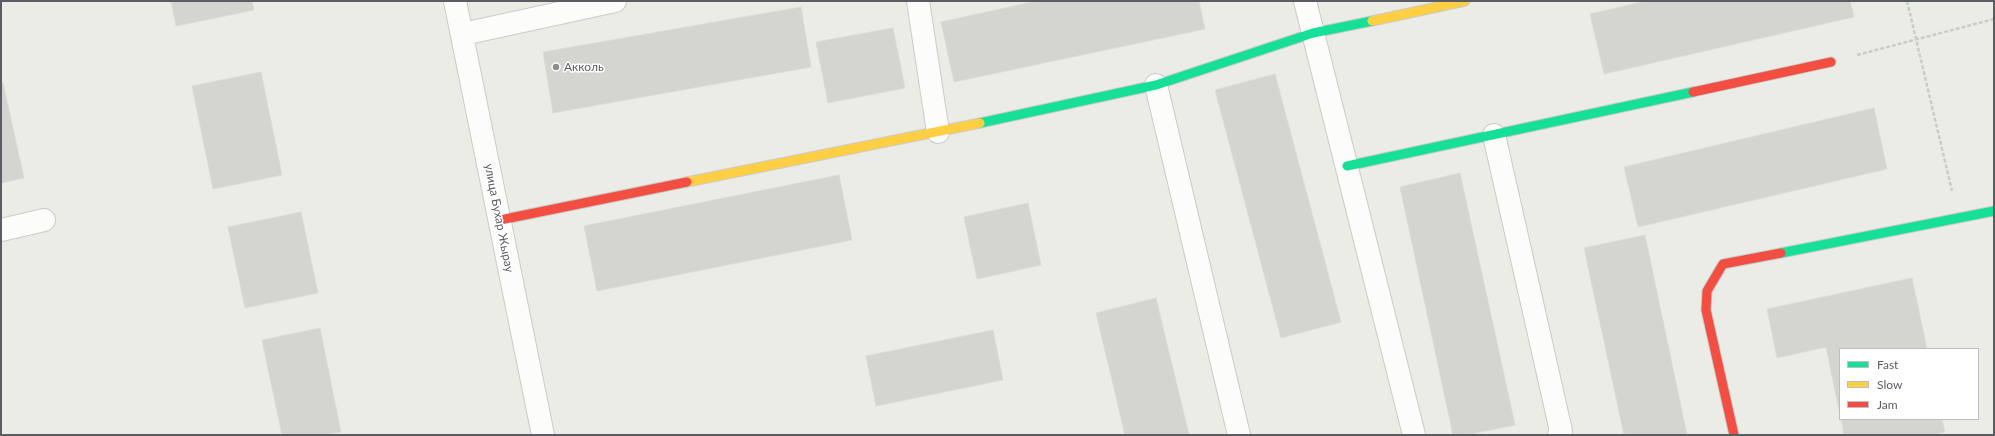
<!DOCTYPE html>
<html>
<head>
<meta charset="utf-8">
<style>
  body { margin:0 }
  #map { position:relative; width:1995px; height:436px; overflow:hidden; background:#ecece6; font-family:Lato,sans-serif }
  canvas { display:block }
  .frame { position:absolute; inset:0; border:2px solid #5b5d65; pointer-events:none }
  .legend { position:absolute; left:1839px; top:348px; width:140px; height:72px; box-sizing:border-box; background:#fff; border:1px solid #bdbec1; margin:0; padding:5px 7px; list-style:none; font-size:12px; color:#5b5d65 }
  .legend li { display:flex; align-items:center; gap:8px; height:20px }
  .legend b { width:20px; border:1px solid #bdbec1 }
</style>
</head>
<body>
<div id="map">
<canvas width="1995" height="436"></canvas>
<div class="frame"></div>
<ul class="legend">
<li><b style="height:5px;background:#16e098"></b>Fast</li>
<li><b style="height:5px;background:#ffcf43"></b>Slow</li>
<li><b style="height:5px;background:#f24e42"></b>Jam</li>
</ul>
</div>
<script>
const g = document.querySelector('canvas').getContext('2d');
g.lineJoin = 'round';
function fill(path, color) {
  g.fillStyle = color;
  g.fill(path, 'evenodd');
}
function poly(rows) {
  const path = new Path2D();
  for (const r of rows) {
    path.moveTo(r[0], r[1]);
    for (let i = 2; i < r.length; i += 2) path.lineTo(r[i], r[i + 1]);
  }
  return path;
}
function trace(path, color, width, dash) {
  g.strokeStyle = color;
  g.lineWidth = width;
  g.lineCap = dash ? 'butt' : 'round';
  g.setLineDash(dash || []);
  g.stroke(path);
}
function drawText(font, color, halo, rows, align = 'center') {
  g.font = font + ' Lato,sans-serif';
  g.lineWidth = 3;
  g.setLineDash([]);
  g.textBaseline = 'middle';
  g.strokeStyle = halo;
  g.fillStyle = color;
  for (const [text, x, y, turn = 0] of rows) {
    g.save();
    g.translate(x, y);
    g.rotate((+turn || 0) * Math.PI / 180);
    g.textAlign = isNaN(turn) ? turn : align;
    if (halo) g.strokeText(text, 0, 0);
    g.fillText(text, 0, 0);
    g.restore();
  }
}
const building = poly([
  [171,1,252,1,254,10,176,26,171,1],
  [1037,1,1199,1,1205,29,954,82,941,22,1037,1],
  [1646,1,1850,1,1854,17,1604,74,1590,14,1646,1],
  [801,7,811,67,553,113,543,52,801,7],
  [893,28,905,88,828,103,816,42,893,28],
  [261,72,282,175,213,189,192,86,261,72],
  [1275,74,1341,322,1281,338,1215,90,1275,74],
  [1,83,3,83,24,178,1,183,1,83],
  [1874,108,1887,169,1638,227,1624,167,1874,108],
  [1460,173,1515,425,1466,435,1453,435,1400,187,1460,173],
  [839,175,852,240,597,291,584,226,839,175],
  [1028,203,1041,265,977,279,964,217,1028,203],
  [301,212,318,293,245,308,228,227,301,212],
  [1645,235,1687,435,1624,435,1584,248,1645,235],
  [1912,278,1927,349,1840,349,1840,415,1826,347,1777,358,1767,309,1912,278],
  [1156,298,1189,435,1125,435,1096,313,1156,298],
  [320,328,341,432,324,435,282,435,262,340,320,328],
  [993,330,1003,380,876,406,866,356,993,330],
  [1841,419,1942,419,1945,432,1933,435,1844,435,1841,419]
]);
fill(building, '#d4d4d0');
trace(building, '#dcdcd6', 1);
const street = poly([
  [455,1,543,435],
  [918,1,938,132],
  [1305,1,1414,435],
  [463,34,615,1],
  [1156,85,1239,435],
  [1494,135,1561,431,1559,435],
  [1,230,44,220]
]);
const fast = poly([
  [980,123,1156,85,1313,33,1372,21],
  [1347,166,1693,92],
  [1781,253,1994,211]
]);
const slow = poly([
  [1372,21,1465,1],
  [687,182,980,123]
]);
const jam = poly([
  [1693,92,1831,62],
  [500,220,687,182],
  [1734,435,1706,310,1707,291,1723,264,1781,253]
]);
trace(street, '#cacaca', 24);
trace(fast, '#c9caca', 11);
trace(slow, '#c9caca', 11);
trace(jam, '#c9caca', 11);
trace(poly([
  [1907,1,1952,191],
  [1857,55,1994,19]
]), '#c8cdcc', 2.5, [4, 2]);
trace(street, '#fcfcfb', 22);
trace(fast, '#16e098', 9);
trace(slow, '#ffcf43', 9);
trace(jam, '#f24e42', 9);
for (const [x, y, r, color] of [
  [556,67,4,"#8e8f92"]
]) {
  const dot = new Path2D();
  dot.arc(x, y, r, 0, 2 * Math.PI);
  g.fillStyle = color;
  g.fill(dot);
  trace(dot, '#fff', 1.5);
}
drawText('12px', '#5b5d65', '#fff', [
  ["Акколь",564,67]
], 'left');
drawText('12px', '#5b5d65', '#fff', [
  ["улица Бухар Жырау",499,218,79]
]);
</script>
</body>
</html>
